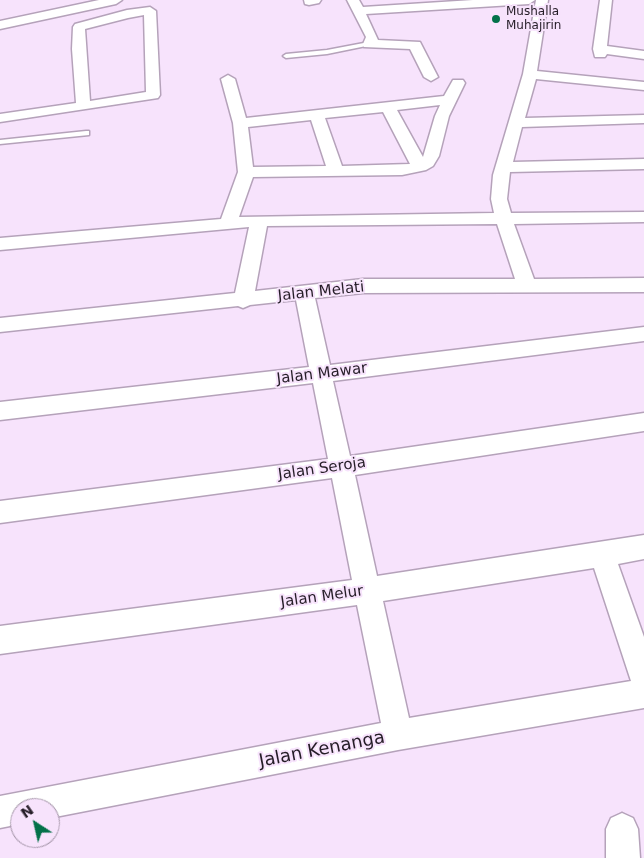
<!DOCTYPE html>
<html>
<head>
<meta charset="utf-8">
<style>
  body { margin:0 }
  #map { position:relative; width:644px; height:858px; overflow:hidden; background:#f7e3fc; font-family:"DejaVu Sans",sans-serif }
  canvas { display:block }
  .north { position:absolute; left:10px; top:798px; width:50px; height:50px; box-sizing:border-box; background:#f7e3fc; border:1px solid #a394a7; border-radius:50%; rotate:325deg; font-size:14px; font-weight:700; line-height:20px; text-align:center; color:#251d27 }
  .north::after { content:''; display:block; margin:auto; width:18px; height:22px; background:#037149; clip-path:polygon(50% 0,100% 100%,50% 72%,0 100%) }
</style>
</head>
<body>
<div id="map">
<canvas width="644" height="858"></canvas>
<div class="north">N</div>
</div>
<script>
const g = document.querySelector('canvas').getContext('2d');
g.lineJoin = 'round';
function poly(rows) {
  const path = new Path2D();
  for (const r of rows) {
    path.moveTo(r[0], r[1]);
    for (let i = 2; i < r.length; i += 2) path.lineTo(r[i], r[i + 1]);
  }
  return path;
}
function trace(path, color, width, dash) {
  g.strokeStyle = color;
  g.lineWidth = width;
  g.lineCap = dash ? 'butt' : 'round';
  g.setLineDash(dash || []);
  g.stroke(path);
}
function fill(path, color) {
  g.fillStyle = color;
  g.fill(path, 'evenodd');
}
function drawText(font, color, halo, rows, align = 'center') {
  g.font = font + ' "DejaVu Sans",sans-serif';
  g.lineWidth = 4;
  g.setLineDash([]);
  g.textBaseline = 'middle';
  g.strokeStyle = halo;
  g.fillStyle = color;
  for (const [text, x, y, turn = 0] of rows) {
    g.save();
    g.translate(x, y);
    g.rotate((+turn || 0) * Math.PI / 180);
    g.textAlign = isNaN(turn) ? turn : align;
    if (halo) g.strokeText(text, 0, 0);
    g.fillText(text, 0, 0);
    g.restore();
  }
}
const lane = poly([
  [369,42,371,43,371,45,327,54,286,58,283,56,286,54,327,50,369,42],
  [86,131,89,131,89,135,0,144,0,140,86,131]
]);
const street = poly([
  [99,0,122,0,116,4,0,29,0,21,99,0],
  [304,0,321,0,319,3,309,5,305,4,304,0],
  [347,0,359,0,363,7,473,0,535,0,529,4,366,14,378,40,420,42,438,77,431,81,424,77,410,49,364,47,363,44,366,37,347,0],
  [536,0,548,0,537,71,644,82,644,90,536,79,525,118,644,115,644,123,522,127,513,162,644,159,644,169,510,172,507,199,511,213,644,212,644,222,514,224,534,279,644,278,644,292,363,293,315,298,330,365,644,327,644,341,333,381,350,456,644,413,644,431,355,475,377,576,644,535,644,559,618,564,644,637,644,708,398,750,50,818,50,808,20,808,20,824,0,828,0,796,381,723,357,605,0,654,0,626,352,580,332,478,0,523,0,501,328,459,313,383,0,420,0,402,309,367,296,300,250,305,243,308,238,306,0,332,0,318,235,293,249,227,0,250,0,238,221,219,238,172,233,123,221,79,228,75,235,79,246,118,444,96,453,80,463,80,465,83,449,116,439,156,433,166,426,170,402,175,253,177,239,217,494,213,491,199,493,175,523,74,536,0],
  [440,105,435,116,423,157,397,110,440,105],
  [383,112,410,164,342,166,325,118,383,112],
  [311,120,326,166,253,167,248,127,311,120],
  [497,224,515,279,363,279,255,291,267,226,497,224],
  [594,568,631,681,409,718,383,601,594,568],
  [600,0,612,0,607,46,644,51,644,59,607,54,605,57,595,57,593,49,600,0],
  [150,7,156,11,160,95,158,98,0,122,0,114,76,103,72,49,73,27,75,24,127,10,150,7],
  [144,15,146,92,90,101,85,29,128,18,144,15],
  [622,813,633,818,638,829,640,858,606,858,606,829,611,818,622,813]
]);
trace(lane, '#b5a2ba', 3);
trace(street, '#b5a2ba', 3);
fill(lane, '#fff');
fill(street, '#fff');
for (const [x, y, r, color] of [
  [496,19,5,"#037149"]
]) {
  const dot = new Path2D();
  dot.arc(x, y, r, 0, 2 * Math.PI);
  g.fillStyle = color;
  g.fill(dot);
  trace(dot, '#f7e3fc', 2);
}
drawText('12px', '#251d27', '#f7e3fc', [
  ["Mushalla",506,12],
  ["Muhajirin",506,26]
], 'left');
drawText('15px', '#251d27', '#f7e3fc', [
  ["Jalan Melati",321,292,-6],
  ["Jalan Mawar",322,374,-7],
  ["Jalan Seroja",322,469,-8],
  ["Jalan Melur",322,597,-8]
]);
drawText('18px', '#251d27', '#f7e3fc', [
  ["Jalan Kenanga",322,750,-11]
]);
</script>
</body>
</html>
